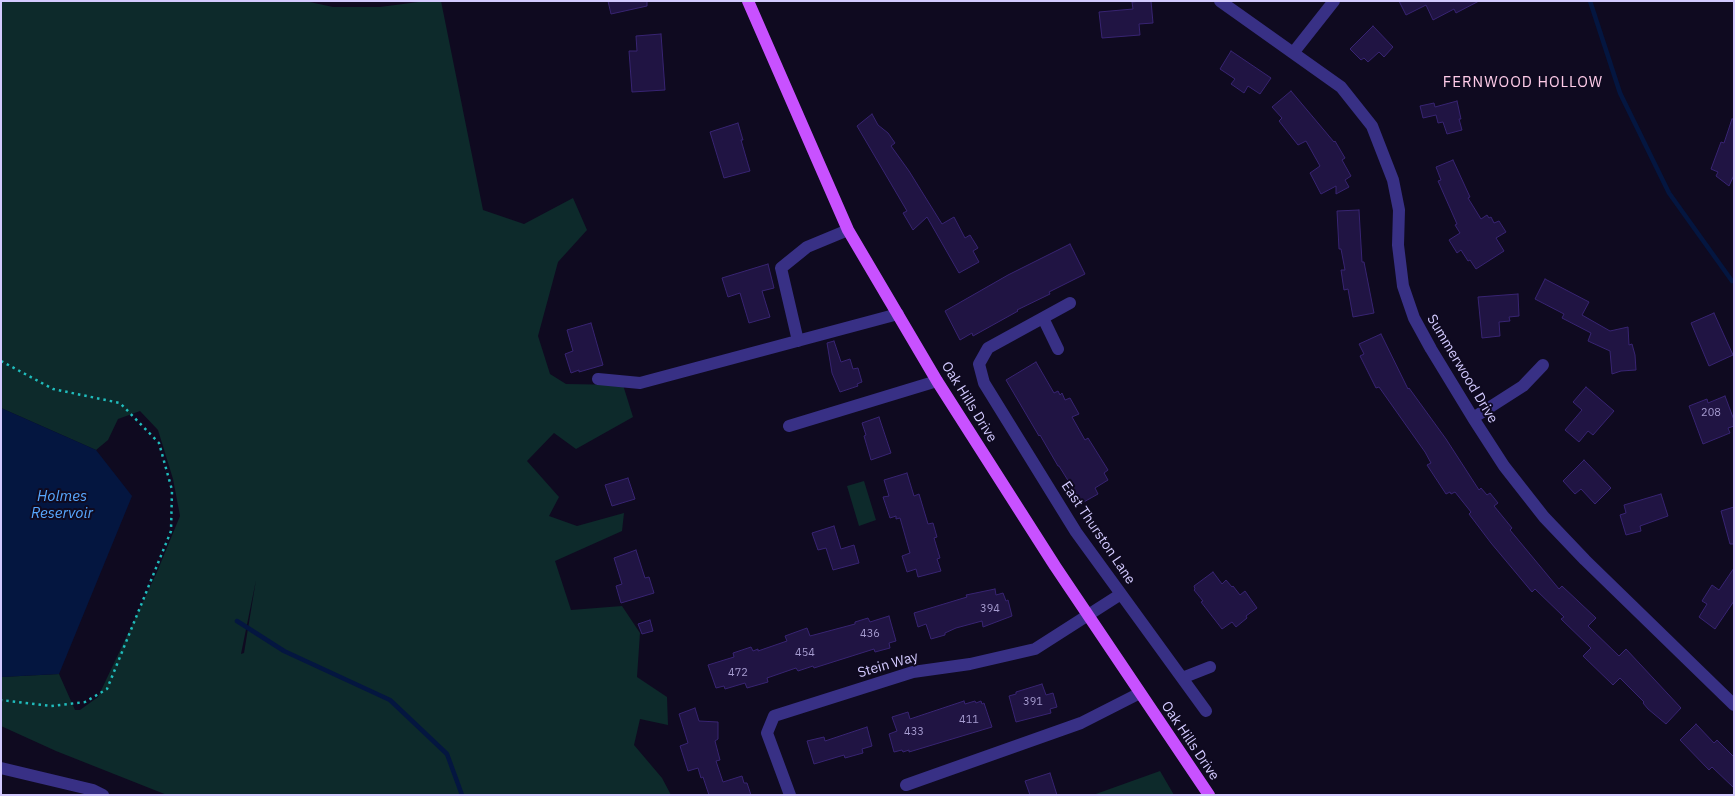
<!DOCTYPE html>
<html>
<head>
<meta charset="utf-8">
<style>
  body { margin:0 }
  #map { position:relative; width:1735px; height:796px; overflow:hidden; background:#0f0a20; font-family:"IBM Plex Sans",sans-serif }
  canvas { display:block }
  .frame { position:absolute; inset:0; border:2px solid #d3caff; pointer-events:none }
</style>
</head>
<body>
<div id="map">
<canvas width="1735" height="796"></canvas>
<div class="frame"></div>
</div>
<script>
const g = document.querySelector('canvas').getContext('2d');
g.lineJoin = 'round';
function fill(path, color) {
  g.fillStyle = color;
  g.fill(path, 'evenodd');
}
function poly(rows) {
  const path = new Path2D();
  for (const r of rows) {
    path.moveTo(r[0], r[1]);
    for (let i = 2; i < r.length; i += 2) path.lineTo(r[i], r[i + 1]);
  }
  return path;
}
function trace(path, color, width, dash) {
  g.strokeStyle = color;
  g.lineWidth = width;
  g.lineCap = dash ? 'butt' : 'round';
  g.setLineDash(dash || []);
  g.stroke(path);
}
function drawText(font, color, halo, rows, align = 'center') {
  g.font = font + ' "IBM Plex Sans",sans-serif';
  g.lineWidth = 4;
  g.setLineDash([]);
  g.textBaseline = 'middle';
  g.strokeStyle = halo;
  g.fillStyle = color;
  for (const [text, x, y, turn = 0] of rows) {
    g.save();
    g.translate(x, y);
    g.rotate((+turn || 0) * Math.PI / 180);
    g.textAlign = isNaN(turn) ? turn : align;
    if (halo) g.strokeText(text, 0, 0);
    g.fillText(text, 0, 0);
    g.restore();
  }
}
fill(poly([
  [1,1,305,1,333,7,380,7,426,1,441,1,483,210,524,224,573,198,587,230,558,262,538,336,550,374,566,384,623,385,633,417,576,449,554,433,527,461,559,497,549,516,577,526,624,513,622,531,555,561,571,610,622,606,640,633,637,677,667,697,668,725,640,719,634,745,662,778,671,795,167,795,56,751,1,726,1,677,59,674,75,710,80,710,98,697,157,572,180,516,173,479,158,430,140,411,118,419,108,440,96,450,1,408],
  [256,580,244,653,241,654],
  [864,481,876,520,859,526,847,486],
  [1160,771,1174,795,1093,795]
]), '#0d2a2b');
fill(poly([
  [1,408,96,450,132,496,59,674,1,677]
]), '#041640');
trace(poly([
  [1590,1,1620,93,1669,193,1732,281],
  [237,621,284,651,390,700,447,754,462,795]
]), '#041640', 4.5);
const building = poly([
  [608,1,647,1,647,6,611,14,608,1],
  [1141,1,1151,1,1153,23,1139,24,1140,35,1102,38,1099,12,1133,9,1132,2,1141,1],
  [1399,1,1479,1,1456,13,1454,9,1433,20,1426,5,1406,15,1399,1],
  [1373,26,1393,47,1384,57,1379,52,1368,62,1364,58,1361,60,1350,49,1373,26],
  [661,34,665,90,632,92,629,51,637,51,636,36,661,34],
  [1231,51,1271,78,1260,94,1248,86,1244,93,1231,84,1235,79,1220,69,1231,51],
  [1291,91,1334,142,1335,141,1345,158,1342,160,1351,176,1345,180,1349,187,1336,194,1336,186,1321,194,1310,173,1320,166,1306,141,1298,145,1279,121,1282,118,1272,107,1291,91],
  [1457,101,1461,119,1459,119,1462,130,1447,134,1443,122,1438,123,1436,115,1423,118,1420,106,1434,103,1435,107,1457,101],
  [872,114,878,125,888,133,895,143,891,146,909,171,942,224,954,217,965,238,970,235,978,248,973,251,979,262,959,273,927,217,913,230,903,213,907,211,857,126,872,114],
  [1732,119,1734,119,1734,175,1729,186,1716,176,1718,172,1711,169,1721,142,1724,143,1732,119],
  [738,123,743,140,741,140,750,171,724,178,710,132,738,123],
  [1453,160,1470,197,1468,198,1481,219,1487,215,1489,218,1491,217,1494,223,1499,221,1506,232,1496,238,1504,251,1476,269,1470,260,1468,261,1461,250,1457,253,1449,240,1460,233,1455,225,1457,224,1438,181,1441,180,1436,167,1453,160],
  [1359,210,1362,262,1364,262,1374,313,1353,317,1348,289,1344,290,1341,270,1345,270,1341,249,1339,249,1337,211,1359,210],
  [1070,244,1085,274,1049,292,1050,294,1017,310,1018,311,973,336,972,333,960,340,945,311,1008,275,1070,244],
  [768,264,774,288,762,291,770,317,749,323,740,293,728,297,722,278,768,264],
  [1545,279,1589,302,1582,315,1610,331,1628,327,1629,345,1632,344,1635,355,1636,370,1621,371,1612,374,1610,351,1588,341,1591,333,1562,318,1564,314,1535,299,1545,279],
  [1518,294,1519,316,1509,317,1510,321,1499,322,1500,336,1482,338,1478,297,1518,294],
  [1714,313,1733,355,1709,366,1691,323,1714,313],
  [591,323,603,365,579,372,579,370,571,373,565,354,573,351,567,330,591,323],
  [1381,334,1408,389,1409,388,1446,439,1479,490,1481,488,1487,495,1490,493,1498,503,1494,506,1512,528,1510,530,1559,589,1562,586,1596,618,1588,626,1619,656,1626,649,1681,708,1666,724,1648,709,1643,703,1644,702,1620,678,1613,685,1583,656,1591,648,1561,619,1564,617,1535,589,1532,592,1491,543,1469,514,1471,512,1455,492,1451,494,1450,492,1446,494,1427,465,1431,463,1425,452,1379,387,1376,388,1360,356,1364,354,1359,344,1381,334],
  [834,341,841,362,850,359,853,369,858,368,862,382,857,384,858,386,840,392,832,373,827,343,834,341],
  [1036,362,1054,393,1058,391,1060,395,1062,393,1065,400,1070,398,1079,414,1072,417,1085,440,1088,438,1108,470,1104,473,1108,480,1095,488,1098,494,1082,503,1059,466,1058,466,1040,435,1039,436,1006,380,1036,362],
  [1586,387,1614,411,1593,435,1588,431,1579,442,1565,430,1582,410,1573,402,1586,387],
  [1725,396,1734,420,1734,426,1728,428,1730,433,1703,444,1689,406,1707,399,1708,403,1725,396],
  [879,417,891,453,871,460,864,436,866,435,862,423,879,417],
  [1584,460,1611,488,1595,504,1581,489,1575,494,1563,481,1584,460],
  [907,473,914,496,919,494,928,524,933,523,937,537,934,538,940,558,937,559,941,571,918,577,916,569,907,572,902,556,910,553,900,518,896,519,896,516,890,518,883,497,889,496,884,480,907,473],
  [628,478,635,499,612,506,605,485,628,478],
  [1661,494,1668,516,1640,526,1641,531,1626,535,1620,515,1626,513,1624,505,1661,494],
  [1734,507,1734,544,1730,544,1721,511,1734,507],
  [834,526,841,549,854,545,859,563,833,570,826,548,818,550,812,533,834,526],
  [636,550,645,578,649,577,654,593,621,603,616,586,622,584,614,558,636,550],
  [1734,568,1734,601,1715,629,1699,617,1707,604,1702,601,1712,585,1719,590,1734,568],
  [1213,572,1222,584,1226,580,1232,587,1233,586,1240,595,1245,591,1257,608,1246,616,1247,618,1236,627,1232,622,1222,629,1201,602,1203,601,1194,590,1195,589,1194,586,1213,572],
  [995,589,996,595,1003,593,1006,601,1008,600,1012,616,983,627,982,621,956,628,945,633,945,635,931,639,926,624,918,627,914,613,967,597,966,595,995,589],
  [889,616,896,641,889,643,890,648,875,652,874,649,814,668,813,666,798,671,796,668,767,678,768,682,747,688,745,683,725,689,724,686,716,688,708,665,734,657,733,653,751,647,753,651,758,649,758,651,787,641,785,636,807,628,810,636,855,624,855,622,868,618,870,622,889,616],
  [650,620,653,631,642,634,638,624,650,620],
  [1042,684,1046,695,1053,693,1057,707,1050,709,1051,713,1016,722,1009,696,1016,694,1016,692,1042,684],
  [964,701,965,704,975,701,976,703,981,701,982,704,984,703,992,727,909,752,909,750,903,752,902,750,894,752,889,734,897,731,892,717,908,712,910,719,964,701],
  [695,708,699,721,718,722,718,739,715,741,720,760,716,761,723,782,742,776,744,783,747,783,751,795,709,795,703,777,701,778,698,768,688,771,680,746,688,743,679,714,695,708],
  [1696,724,1714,743,1717,740,1734,757,1734,788,1712,767,1709,770,1680,740,1696,724],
  [867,727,872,746,862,749,863,753,845,758,844,755,814,764,807,741,824,737,825,741,867,727],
  [1050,773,1057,795,1030,795,1025,781,1050,773]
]);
fill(building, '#201443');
trace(building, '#382472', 1);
trace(poly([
  [1,361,53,389,120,403,159,443,172,490,171,531,107,689,85,702,51,706,1,700]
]), '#20bcbc', 2.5, [2.5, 4]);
trace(poly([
  [1220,1,1341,87,1372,126,1393,180,1399,210,1398,245,1403,286,1414,318,1431,349,1473,418,1504,466,1544,517,1585,560,1734,705],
  [1293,53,1334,1],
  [1070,303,988,348,979,364,984,383,1076,532,1206,711],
  [1043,318,1058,349],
  [798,341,781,268,807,247,848,230],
  [598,379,640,383,898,314],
  [1473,418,1523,386,1543,365],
  [789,426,937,381],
  [1182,678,1210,667],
  [1,768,93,790,103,795],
  [906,785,1081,723,1140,693],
  [790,795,767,733,774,716,913,672,970,664,1035,649,1121,594]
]), '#383085', 12);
trace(poly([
  [748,1,848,230,937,381,1055,566,1209,795]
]), '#c851ff', 12);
drawText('11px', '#a69cd0', null, [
  ["208",1711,413],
  ["394",990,609],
  ["436",870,634],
  ["454",805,653],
  ["472",738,673],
  ["391",1033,702],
  ["411",969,720],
  ["433",914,732]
]);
drawText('14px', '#d3caff', '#0f0a20', [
  ["Summerwood Drive",1462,369,59],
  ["Oak Hills Drive",969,402,58],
  ["East Thurston Lane",1098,533,56],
  ["Stein Way",888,665,-16],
  ["Oak Hills Drive",1190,741,56]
]);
g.letterSpacing = '1px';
drawText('15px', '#ffcce9', '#0f0a20', [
  ["FERNWOOD HOLLOW",1523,83]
]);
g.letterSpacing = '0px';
drawText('italic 15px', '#58a8ff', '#0f0a20', [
  ["Holmes",62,497],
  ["Reservoir",62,514]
]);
</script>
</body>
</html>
